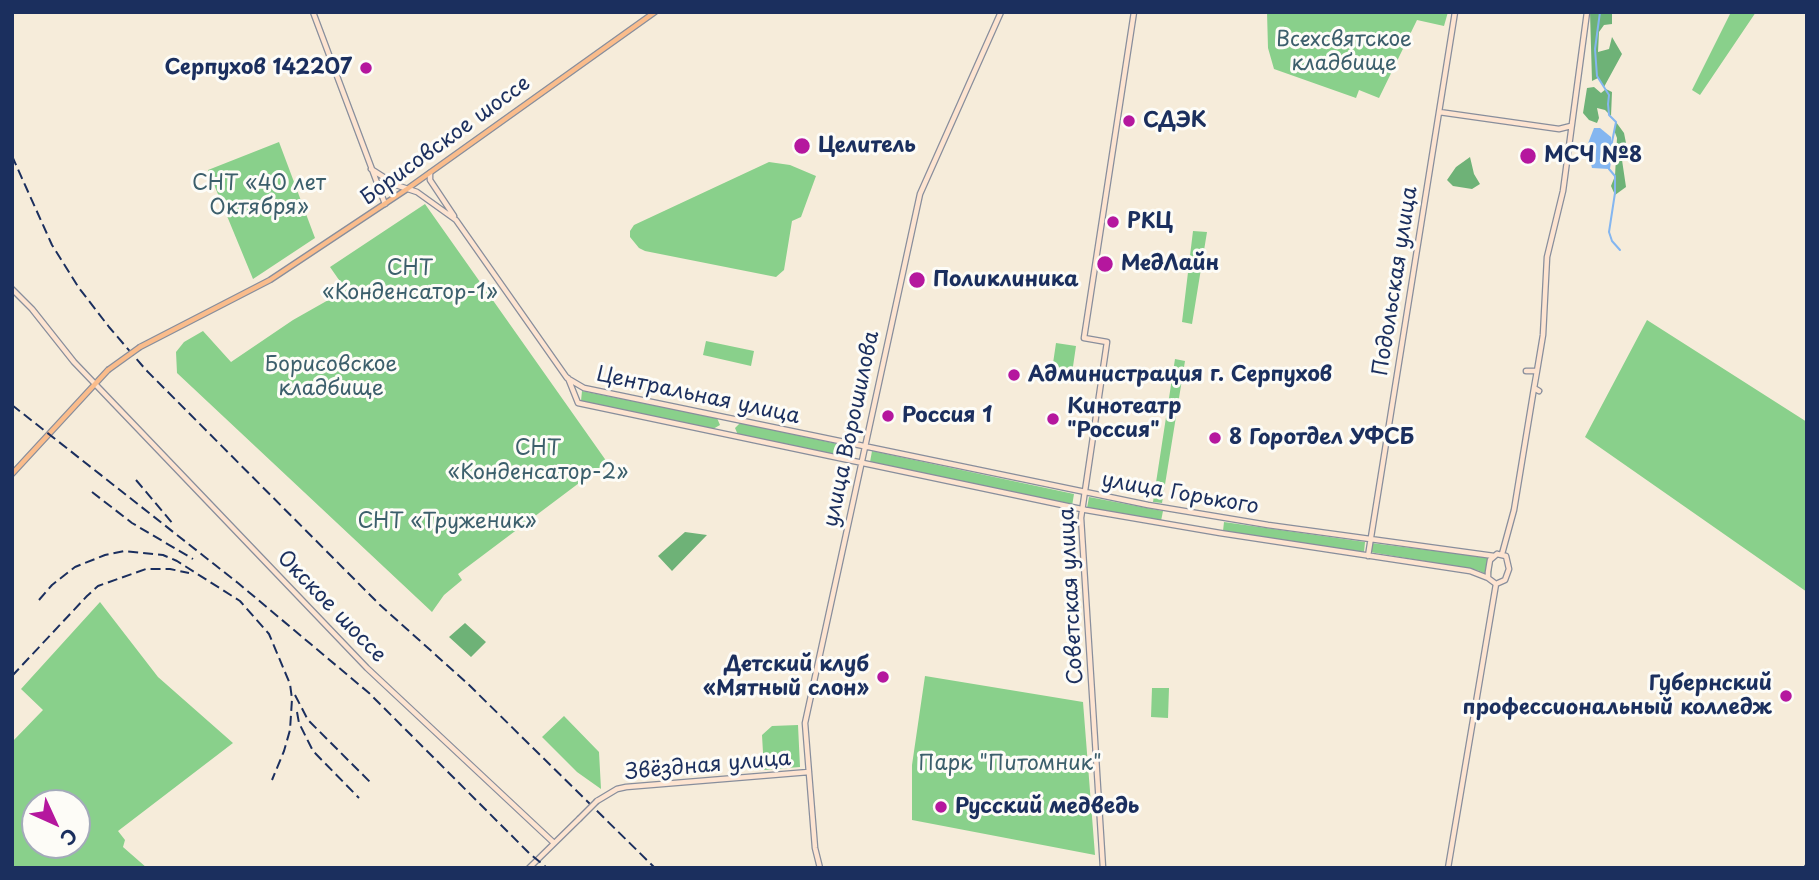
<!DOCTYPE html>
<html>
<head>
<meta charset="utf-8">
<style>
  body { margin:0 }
  #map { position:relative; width:1819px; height:880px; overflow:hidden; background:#f6ecda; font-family:"Playpen Sans",sans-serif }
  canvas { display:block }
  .frame { position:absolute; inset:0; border:14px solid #1b2f5e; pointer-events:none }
  .north { position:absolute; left:21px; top:789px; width:70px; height:70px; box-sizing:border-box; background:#fdfcf7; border:2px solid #a3aaba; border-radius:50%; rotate:135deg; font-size:19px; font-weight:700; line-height:28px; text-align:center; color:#1b2f5e }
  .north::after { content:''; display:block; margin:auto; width:24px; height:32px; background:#b5179e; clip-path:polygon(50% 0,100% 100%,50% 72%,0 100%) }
</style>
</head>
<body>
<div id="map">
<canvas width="1819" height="880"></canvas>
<div class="frame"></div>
<div class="north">С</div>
</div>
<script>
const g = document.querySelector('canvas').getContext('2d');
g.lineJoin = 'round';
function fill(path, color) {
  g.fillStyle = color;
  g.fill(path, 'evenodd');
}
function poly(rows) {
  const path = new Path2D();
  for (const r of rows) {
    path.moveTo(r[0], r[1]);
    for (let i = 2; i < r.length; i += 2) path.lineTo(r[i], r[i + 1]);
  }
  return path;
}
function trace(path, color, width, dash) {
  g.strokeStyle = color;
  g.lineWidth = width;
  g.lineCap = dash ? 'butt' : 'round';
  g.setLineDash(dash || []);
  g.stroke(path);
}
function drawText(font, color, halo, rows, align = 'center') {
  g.font = font + ' "Playpen Sans",sans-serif';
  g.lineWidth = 6;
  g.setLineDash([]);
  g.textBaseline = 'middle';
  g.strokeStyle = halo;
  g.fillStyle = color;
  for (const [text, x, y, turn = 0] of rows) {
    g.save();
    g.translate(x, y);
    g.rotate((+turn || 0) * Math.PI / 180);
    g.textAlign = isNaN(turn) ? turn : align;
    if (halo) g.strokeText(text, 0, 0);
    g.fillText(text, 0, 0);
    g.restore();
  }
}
fill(poly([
  [1267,12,1448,12,1444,26,1417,20,1379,98,1359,90,1356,98,1274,69,1268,48],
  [1731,12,1756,12,1700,95,1692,90],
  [279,142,315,238,253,279,208,170],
  [769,162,790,165,816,176,801,217,792,221,784,270,776,277,645,251,639,248,630,237,630,231,634,225],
  [425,204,607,462,458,574,462,580,444,595,432,612,177,373,176,352,184,342,203,331,231,362,293,320,346,290,330,267],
  [1193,231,1207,232,1192,324,1182,322],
  [1647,320,1807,422,1807,592,1585,437],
  [706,341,754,351,751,366,703,355],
  [1056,343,1076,346,1071,380,1051,377],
  [1175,359,1185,361,1162,503,1153,502],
  [582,391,717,418,720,425,713,429,581,401],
  [740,423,852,447,850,458,738,435,735,428],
  [872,451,1074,494,1072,506,870,462],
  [1089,497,1163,511,1161,521,1087,508],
  [1224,522,1365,542,1364,552,1223,531],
  [1371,543,1493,558,1491,576,1477,570,1370,552],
  [100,602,158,677,233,743,118,831,125,840,123,847,147,868,12,868,12,742,43,710,21,689],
  [77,803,77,845,35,845,35,803],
  [925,676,1083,702,1095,855,912,820,912,765],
  [1152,688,1169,688,1168,718,1151,717],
  [564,716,599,752,601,789,577,772,542,737],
  [798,725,800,767,764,770,762,735,772,726]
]), '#89d08b');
fill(poly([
  [1590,12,1612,12,1612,24,1604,25,1599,32,1598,52,1609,49,1612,37,1622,54,1604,87,1598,78,1592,81],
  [1594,87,1601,93,1606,89,1612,92,1611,116,1605,110,1597,108,1599,118,1597,123,1589,120,1583,113,1587,88],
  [1616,122,1624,133,1626,143,1622,160,1626,187,1615,195,1611,186,1615,176,1617,138,1614,130],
  [1470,157,1474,174,1480,184,1472,189,1453,186,1447,180,1456,167],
  [685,532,707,535,672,571,658,556],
  [465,623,486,642,471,657,449,637]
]), '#6eb277');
fill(poly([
  [1594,128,1600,128,1611,137,1611,156,1609,169,1592,168,1587,146]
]), '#84b6f0');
trace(poly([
  [1600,12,1595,49,1597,76,1609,95,1608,104,1609,115,1616,122,1611,147],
  [1611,153,1609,169,1615,176,1615,193,1609,232,1612,241,1620,250]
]), '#84b6f0', 2);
const secondary = poly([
  [313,12,385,204],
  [1439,112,1559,129,1571,126],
  [371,169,396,185,417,192,456,220,567,378,584,388,1148,505,1268,525,1494,556],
  [430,173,430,180,454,216],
  [12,289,32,309,74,362,367,668,554,843],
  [1526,371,1537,371,1534,388,1539,391],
  [1537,371,1543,335,1547,257,1563,191,1587,12],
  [568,378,578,403,1086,510,1220,533,1470,571,1488,578],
  [1497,554,1506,556,1509,569,1505,580,1496,584,1488,578,1488,572,1490,560,1497,554],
  [1502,554,1514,510,1534,388],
  [1368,556,1455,12],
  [597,801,617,789,626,787,809,772],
  [529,868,579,819],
  [820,868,815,848,805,723,920,194,1001,12],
  [1103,868,1081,518,1107,342,1084,338,1134,12],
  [1448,868,1496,584]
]);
const primary = poly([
  [140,347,270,280,407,189,655,12],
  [12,474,108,370]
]);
trace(secondary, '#888e9c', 7);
trace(primary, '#888e9c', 7);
trace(secondary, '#fde4d1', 4.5);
trace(primary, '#fabc8b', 4.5);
trace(poly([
  [12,156,52,245,79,288,109,327,146,370,380,605,467,683,655,868],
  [12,405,238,583,369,693,529,853,547,868],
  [136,480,174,525],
  [92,492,132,523,193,559],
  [39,600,52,585,75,567,105,555,124,551,163,555,177,561,240,601,269,634,290,684,292,699,290,730,284,751,272,780],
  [12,676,87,596,98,586,146,569,170,569,189,573],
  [295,695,308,720,371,783],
  [297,712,299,723,313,751,359,798],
  [1804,868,1807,863]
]), '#1b2f5e', 2, [10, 5]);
const secondaryBridge = poly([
  [579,819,597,801]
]);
const primaryBridge = poly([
  [108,370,140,347]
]);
trace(secondaryBridge, '#888e9c', 7, []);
trace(primaryBridge, '#888e9c', 7, []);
trace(secondaryBridge, '#fde4d1', 4.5);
trace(primaryBridge, '#fabc8b', 4.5);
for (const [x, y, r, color] of [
  [366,68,7,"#b5179e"],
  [1129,121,7,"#b5179e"],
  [802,146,9,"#b5179e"],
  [1528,156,9,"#b5179e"],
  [1113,222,7,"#b5179e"],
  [1105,264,9,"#b5179e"],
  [917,280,9,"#b5179e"],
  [1014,375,7,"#b5179e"],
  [888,416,7,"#b5179e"],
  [1053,419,7,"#b5179e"],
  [1215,438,7,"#b5179e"],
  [883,677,7,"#b5179e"],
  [1786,696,7,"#b5179e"],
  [941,807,7,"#b5179e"]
]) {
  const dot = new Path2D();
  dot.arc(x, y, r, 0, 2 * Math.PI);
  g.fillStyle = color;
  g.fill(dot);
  trace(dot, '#fdfcf7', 2.5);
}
drawText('21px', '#3c5f6c', '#fdfcf7', [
  ["Всехсвятское",1344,40],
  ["кладбище",1344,64],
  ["СНТ «40 лет",259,184],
  ["Октября»",259,208],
  ["СНТ",410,269],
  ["«Конденсатор-1»",410,293],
  ["Борисовское",331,365],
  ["кладбище",331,389],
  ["СНТ",538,449],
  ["«Конденсатор-2»",538,473],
  ["СНТ «Труженик»",447,522],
  ["Парк \"Питомник\"",1010,764]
]);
drawText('bold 21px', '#1b2f5e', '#fdfcf7', [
  ["Серпухов 142207",352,68,"right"],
  ["СДЭК",1143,121],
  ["Целитель",818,146],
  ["МСЧ №8",1544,156],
  ["РКЦ",1127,222],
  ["МедЛайн",1121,264],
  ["Поликлиника",933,280],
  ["Администрация г. Серпухов",1028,375],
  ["Кинотеатр",1067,407],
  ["\"Россия\"",1067,431],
  ["Россия 1",902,416],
  ["8 Горотдел УФСБ",1229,438],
  ["Детский клуб",869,665,"right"],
  ["«Мятный слон»",869,689,"right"],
  ["Губернский",1772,684,"right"],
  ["профессиональный колледж",1772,708,"right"],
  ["Русский медведь",955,807]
], 'left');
drawText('21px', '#1b2f5e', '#fdfcf7', [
  ["Борисовское шоссе",446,141,-36],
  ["Подольская улица",1396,281,-81],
  ["Центральная улица",698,396,12],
  ["улица Ворошилова",852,429,-78],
  ["улица Горького",1180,494,10],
  ["Советская улица",1072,596,-93],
  ["Окское шоссе",331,607,46],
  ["Звёздная улица",708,766,-5]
]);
</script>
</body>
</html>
